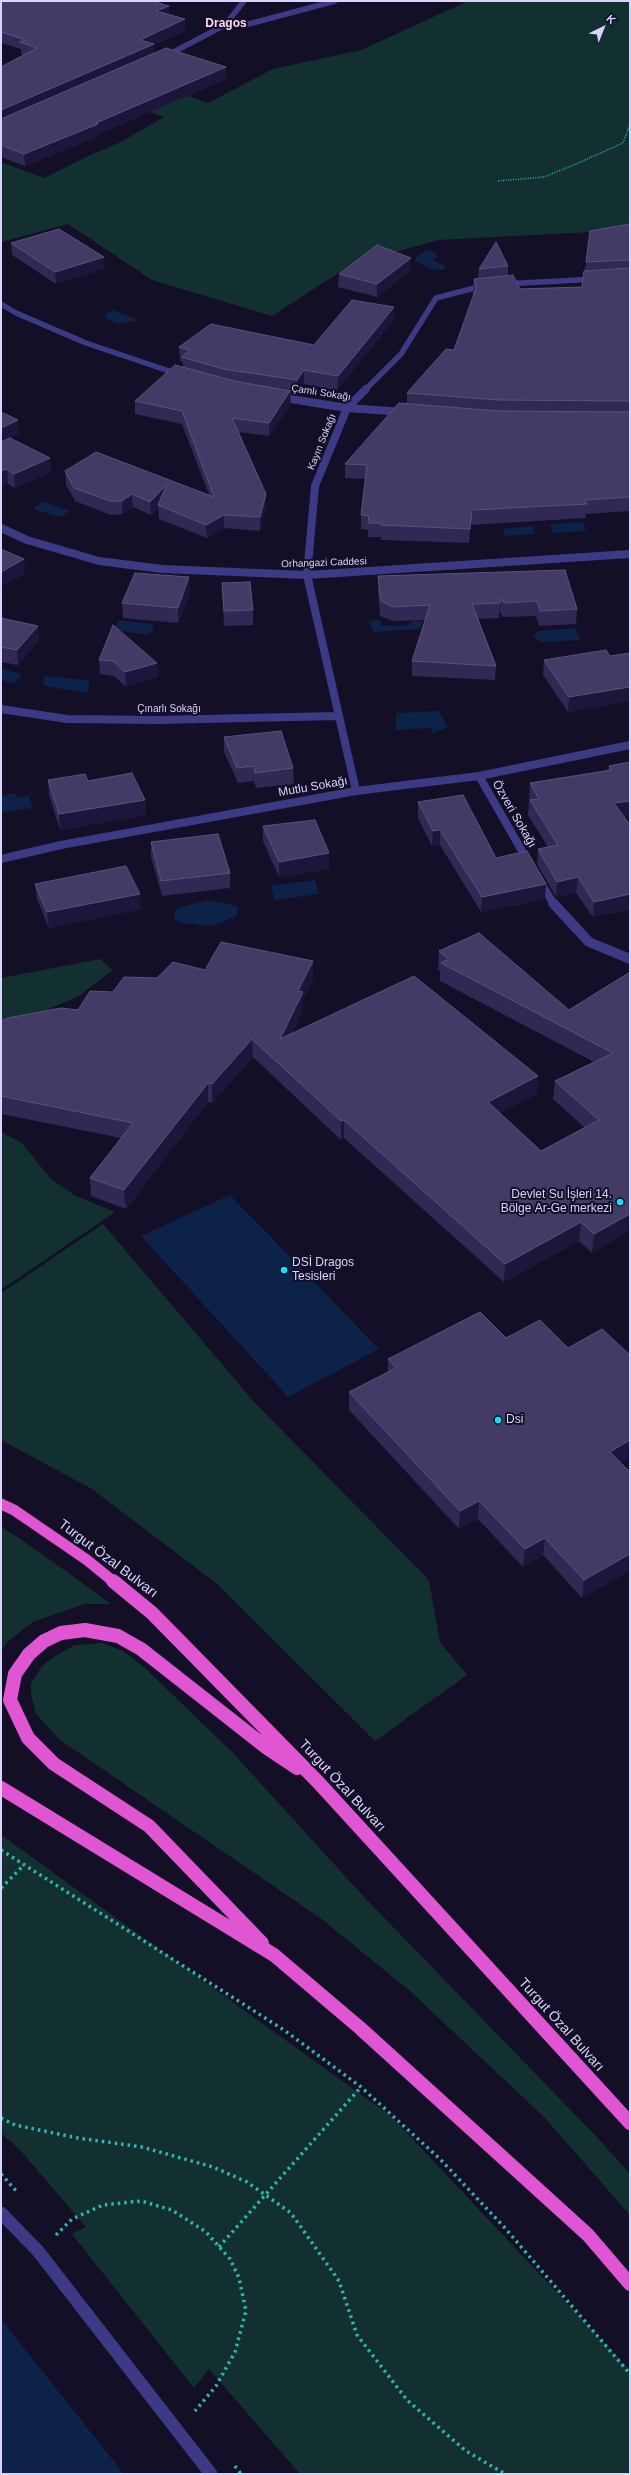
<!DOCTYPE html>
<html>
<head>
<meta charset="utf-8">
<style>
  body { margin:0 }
  #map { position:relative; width:631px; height:2475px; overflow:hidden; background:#130f26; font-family:Helvetica,sans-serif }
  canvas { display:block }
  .frame { position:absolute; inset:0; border:2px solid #d9d4ff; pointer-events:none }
  .north { position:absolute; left:583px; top:8px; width:40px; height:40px; -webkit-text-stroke:3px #130f26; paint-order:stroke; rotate:43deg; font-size:11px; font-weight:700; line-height:16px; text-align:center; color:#d9d4ff }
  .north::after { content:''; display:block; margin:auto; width:14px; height:18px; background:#d9d4ff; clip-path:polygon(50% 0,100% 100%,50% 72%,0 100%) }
</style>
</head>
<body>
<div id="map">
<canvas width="631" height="2475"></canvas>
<div class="frame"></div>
<div class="north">K</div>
</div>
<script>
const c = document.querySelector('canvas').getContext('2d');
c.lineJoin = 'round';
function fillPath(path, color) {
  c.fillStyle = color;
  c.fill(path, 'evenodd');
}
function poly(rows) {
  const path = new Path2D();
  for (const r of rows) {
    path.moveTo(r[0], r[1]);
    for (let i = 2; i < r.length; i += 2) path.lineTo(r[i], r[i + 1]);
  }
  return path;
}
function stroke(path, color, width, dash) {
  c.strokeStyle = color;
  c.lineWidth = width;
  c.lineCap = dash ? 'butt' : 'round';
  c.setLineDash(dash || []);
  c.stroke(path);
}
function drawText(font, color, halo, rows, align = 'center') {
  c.font = font + ' Helvetica,sans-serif';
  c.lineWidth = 4;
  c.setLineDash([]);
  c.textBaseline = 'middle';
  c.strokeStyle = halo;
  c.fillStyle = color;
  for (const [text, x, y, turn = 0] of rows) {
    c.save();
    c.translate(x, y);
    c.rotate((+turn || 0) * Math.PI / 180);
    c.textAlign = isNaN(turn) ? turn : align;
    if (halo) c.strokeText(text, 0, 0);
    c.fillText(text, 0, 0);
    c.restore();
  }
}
fillPath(poly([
  [468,1,630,1,630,230,438,240,351,265,272,316,152,280,68,224,1,242,1,162,44,178,88,156,121,142,164,117,134,106,171,90,208,103,273,69,361,50],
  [100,959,113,970,79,996,1,1030,1,978],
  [1,1132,22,1143,50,1178,74,1195,115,1212,1,1290],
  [103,1224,255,1403,429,1580,440,1642,467,1675,375,1741,216,1583,92,1489,1,1440,1,1293],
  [1,1526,45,1556,111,1604,84,1604,33,1622,8,1641,1,1651],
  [103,1643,123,1651,144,1667,233,1753,365,1898,595,2135,630,2174,630,2215,544,2117,411,1992,323,1920,60,1740,36,1714,31,1694,31,1683,42,1666,55,1656,75,1645],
  [1,1835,391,2116,630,2370,630,2474,300,2474,209,2369,194,2388,72,2234,86,2227,20,2150,1,2133]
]), '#12302f');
fillPath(poly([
  [427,250,436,253,437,256,433,260,447,267,442,270,431,269,415,261,417,256],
  [113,310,138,320,119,324,112,322,106,318,105,314],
  [43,501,70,511,60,517,33,509],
  [583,522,586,531,553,533,550,524],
  [533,526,535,534,505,536,503,529],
  [119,620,152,624,154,630,148,635,113,630],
  [380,620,382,626,410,625,411,621,422,621,420,629,373,632,369,621],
  [575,628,580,640,541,642,533,637,538,631],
  [1,668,22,674,14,683,1,680],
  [43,676,90,680,87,693,44,686],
  [438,711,448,727,433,733,430,728,396,730,396,713],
  [16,793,16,798,29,796,33,808,1,812,1,796],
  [315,880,319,894,275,900,270,886],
  [208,900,237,906,237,916,211,926,180,923,175,919,174,912,178,908],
  [230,1195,379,1349,288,1397,141,1236],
  [1,2319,124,2474,1,2474]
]), '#0c2248');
stroke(poly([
  [498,181,544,177,576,164,623,143,630,124]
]), '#2fb8b0', 1.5, [1, 1.5]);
stroke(poly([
  [1,1850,284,2030,361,2087,440,2159,505,2228,630,2374],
  [1,1888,23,1866],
  [1,2118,15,2125,78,2138,142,2147,213,2167,247,2182,291,2213,339,2281,357,2335,407,2400,466,2451,505,2474],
  [1,2174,18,2193],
  [56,2235,72,2219,103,2205,141,2201,172,2210,206,2232,230,2259,239,2278,246,2311,235,2352,216,2386,195,2411],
  [219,2247,361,2087],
  [235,2466,241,2474]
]), '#2fb8b0', 3.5, [2.5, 4]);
stroke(poly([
  [1,2213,38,2251,211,2474]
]), '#3d3a85', 13);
stroke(poly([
  [225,25,245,25,335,1],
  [164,57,225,25,244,1],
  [504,284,596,279],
  [1,304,16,313,86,343,181,375],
  [365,390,401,354,436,298,486,285]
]), '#3d3a85', 5.5);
stroke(poly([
  [278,397,347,408,405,412],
  [1,709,67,719,158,720,337,716],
  [479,776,529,863],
  [356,791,307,575,315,486,347,408,366,389],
  [1,859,61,845,356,791,479,776,630,745],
  [539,880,554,904]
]), '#3d3a85', 8);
stroke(poly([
  [553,903,589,942,630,959]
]), '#3d3a85', 10);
stroke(poly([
  [1,528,27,540,99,561,162,569,307,575,630,554]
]), '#3d3a85', 8);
stroke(poly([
  [1,1504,14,1510,87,1560,114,1582]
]), '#e055d1', 11);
stroke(poly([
  [113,1581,152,1613,318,1782,630,2123],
  [1,1788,274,1955,360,2028,588,2235,630,2284],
  [262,1943,149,1826,54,1764,28,1738,10,1700,15,1674,29,1654,44,1641,61,1633,85,1630,118,1636,141,1649,267,1748,297,1768]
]), '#e055d1', 14);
fillPath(poly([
  [1,1,169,15,185,19,185,31,154,45,154,53,226,67,226,79,99,134,99,136,25,166,1,157,1,67,24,55,21,54,21,49,1,43],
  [630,224,630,511,586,514,586,518,471,525,469,543,381,540,381,537,368,537,368,530,361,529,361,515,365,479,345,478,345,464,407,404,407,393,454,350,474,295,473,292,474,279,478,279,479,269,508,266,508,275,520,289,582,287,586,262],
  [11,243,104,269,56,284,12,255],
  [410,271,377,297,338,287,339,274],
  [394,320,337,390,304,384,297,394,290,393,291,404,269,436,238,432,266,494,266,508,260,531,224,528,207,538,159,519,158,508,151,515,133,507,122,514,111,515,75,501,66,485,65,471,209,495,182,424,135,414,135,401,183,367,183,362,180,361,179,347,314,345],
  [1,412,19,434,10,438,50,458,51,472,15,488,8,484],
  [565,570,577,609,576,624,539,626,536,616,503,617,500,612,499,618,478,619,496,666,495,680,412,676,412,661,425,620,393,621,380,616,378,591,378,576],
  [222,583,253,610,253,625,224,626],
  [190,592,178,623,123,618,122,603],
  [1,618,39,640,18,665,1,662],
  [630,653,630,701,568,712,543,675,544,660,610,656],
  [99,660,157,663,158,677,126,687,114,676,100,674],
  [224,737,293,768,294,784,256,788,254,781,238,783,224,752],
  [630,762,630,815,624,817,630,825,630,909,593,917,576,893,556,897,537,864,538,849,548,847,528,815,530,783,608,770,609,766],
  [48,780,88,781,146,815,60,830,49,795],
  [418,802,496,858,545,899,481,912,440,845,432,846,418,818],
  [263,826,329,853,329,869,279,877,263,841],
  [151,842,230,873,230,888,162,896,151,857],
  [35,884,141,909,49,928,37,899],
  [439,951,569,1010,630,972,592,1253,579,1241,504,1282,344,1138,341,1140,253,1057,212,1103,208,1102,126,1209,91,1196,90,1178,121,1138,1,1114,1,1021,78,1010,113,992,157,978,205,970,313,979,303,1000,303,1010,292,1034,538,1076,537,1094,500,1113,541,1151,585,1128,553,1099,555,1081,594,1062,440,981,440,971,438,969],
  [388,1359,620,1462,582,1598,543,1555,523,1567,478,1519,459,1529,349,1410,349,1392,388,1372]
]), '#312854');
fillPath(poly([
  [169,6,170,18,156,11],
  [185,19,185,31,154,45,154,56,1,122,1,110,140,40],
  [226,67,226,79,99,134,99,136,25,166,24,154],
  [104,257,104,269,56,284,55,272],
  [411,258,410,271,377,297,377,284],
  [394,307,394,320,337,390,338,376],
  [304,370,304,384,297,394,297,380],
  [290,391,291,404,269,436,269,423],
  [18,420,19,434,1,442,1,428],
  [50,458,51,472,15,488,14,474],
  [7,469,8,484,1,486,1,471],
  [167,484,158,505,158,508,151,515,150,502],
  [132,494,133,507,122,514,122,501],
  [266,494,266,508,260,531,260,517],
  [472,510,471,525,469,543,470,529],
  [224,515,224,528,207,538,206,525],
  [24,559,25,574,1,587,1,572],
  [189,577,190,592,178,623,178,608],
  [501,598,500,612,499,618,500,603],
  [38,626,39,640,18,665,17,650],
  [157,663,158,677,126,687,125,672],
  [630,687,630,701,568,712,569,697],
  [145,800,146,815,60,830,59,814],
  [630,801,630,815,612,818,614,803],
  [440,830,440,845,432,846,433,831],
  [329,853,329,869,279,877,279,862],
  [578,877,576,893,556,897,557,882],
  [546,884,545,899,481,912,482,897],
  [140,894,141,909,49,928,47,912],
  [630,894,630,909,593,917,594,902],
  [313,961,313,979,303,1000,303,1010,281,1058,280,1039,298,991],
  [252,1039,253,1057,212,1103,212,1084],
  [538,1076,537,1094,487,1120,488,1102],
  [208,1083,208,1102,126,1209,124,1190],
  [344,1120,344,1138,341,1140,341,1121],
  [630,1214,630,1231,592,1253,594,1234],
  [581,1222,579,1241,504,1282,505,1264],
  [630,1440,630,1457,607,1470,610,1452],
  [479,1501,478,1519,459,1529,460,1511],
  [545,1538,543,1555,523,1567,525,1549],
  [630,1554,630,1571,582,1598,584,1580]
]), '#1d163a');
const building = poly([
  [1,1,152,1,169,6,156,11,185,19,140,40,154,44,1,110,1,67,37,48,20,42,26,40,1,32,1,1],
  [166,48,226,67,96,123,98,124,24,154,1,145,1,119,166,48],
  [630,224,630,260,586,262,590,231,630,224],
  [59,229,104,257,55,272,11,243,59,229],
  [496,242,508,266,479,269,496,242],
  [377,245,411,258,377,284,339,274,377,245],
  [630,268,630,401,498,400,407,393,446,349,454,350,476,288,474,279,513,275,520,289,582,287,584,271,630,268],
  [352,300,394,307,338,376,304,370,297,380,223,369,182,357,190,350,179,347,211,324,314,345,352,300],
  [175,365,234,381,290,391,269,423,232,418,266,494,260,517,224,515,206,525,158,505,167,484,150,502,132,494,122,501,110,501,74,488,65,471,96,452,214,497,182,411,135,401,175,365],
  [399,403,498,411,630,412,630,497,585,500,587,504,472,510,470,529,381,525,381,523,368,523,369,516,361,515,367,465,345,464,399,403],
  [1,412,18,420,1,428,1,412],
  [10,438,50,458,14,474,7,469,1,471,1,442,10,438],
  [1,549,24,559,1,572,1,549],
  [565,570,577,609,540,611,537,601,504,603,501,598,500,603,472,604,496,666,412,661,430,605,393,607,381,601,378,576,565,570],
  [135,573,189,577,178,608,122,603,135,573],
  [250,582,253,610,224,611,222,583,250,582],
  [1,618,38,626,17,650,1,647,1,618],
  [113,625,157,663,125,672,113,661,99,660,113,625],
  [606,650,610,656,630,653,630,687,569,697,544,660,606,650],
  [281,731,293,768,255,773,254,766,237,768,224,737,281,731],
  [630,762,630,801,614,803,630,825,630,894,594,902,578,877,557,882,538,849,558,845,530,800,539,799,530,783,611,770,609,766,630,762],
  [132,773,145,800,59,814,48,780,85,774,88,781,132,773],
  [463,795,496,858,527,851,546,884,482,897,440,830,433,831,418,802,463,795],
  [315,820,329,853,279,862,263,826,315,820],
  [218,834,230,873,161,881,151,842,218,834],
  [126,866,140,894,47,912,35,884,126,866],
  [479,933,569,1010,630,972,630,1214,594,1234,581,1222,505,1264,344,1120,341,1121,252,1039,212,1084,208,1083,124,1190,90,1178,133,1123,1,1096,1,1021,8,1018,61,1008,78,1010,90,991,113,992,124,977,157,978,173,962,205,970,221,942,313,961,298,991,303,992,280,1039,414,976,538,1076,488,1102,541,1151,599,1120,555,1081,613,1053,441,963,449,959,439,951,479,933],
  [480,1312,506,1338,540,1320,568,1348,602,1329,630,1355,630,1440,610,1452,630,1472,630,1554,584,1580,545,1538,525,1549,479,1501,460,1511,349,1392,396,1368,388,1359,480,1312]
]);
fillPath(building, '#433a66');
stroke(building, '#5a527e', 1);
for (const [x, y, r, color] of [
  [620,1202,4,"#00e5ff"],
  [284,1270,4,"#00e5ff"],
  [498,1420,4,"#00e5ff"]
]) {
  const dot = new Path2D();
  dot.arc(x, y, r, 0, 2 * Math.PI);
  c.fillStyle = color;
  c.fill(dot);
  stroke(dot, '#130f26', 1.5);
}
drawText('10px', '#d9d4ff', '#130f26', [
  ["Çamlı Sokağı",321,393,9],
  ["Kayın Sokağı",322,442,-68],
  ["Orhangazi Caddesi",324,563,-2],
  ["Çınarlı Sokağı",169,709]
]);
drawText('bold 12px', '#ffd6f0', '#130f26', [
  ["Dragos",226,24]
]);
drawText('12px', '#d9d4ff', '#130f26', [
  ["Mutlu Sokağı",313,787,-10],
  ["Özveri Sokağı",514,814,60]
]);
drawText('12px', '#d9d4ff', '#130f26', [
  ["Devlet Su İşleri 14.",612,1195,"right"],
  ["Bölge Ar-Ge merkezi",612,1209,"right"],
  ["DSİ Dragos",292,1263],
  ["Tesisleri",292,1277],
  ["Dsi",506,1420]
], 'left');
drawText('14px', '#d9d4ff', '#130f26', [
  ["Turgut Özal Bulvarı",108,1559,37],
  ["Turgut Özal Bulvarı",342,1786,47],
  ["Turgut Özal Bulvarı",561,2025,48]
]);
</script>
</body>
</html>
